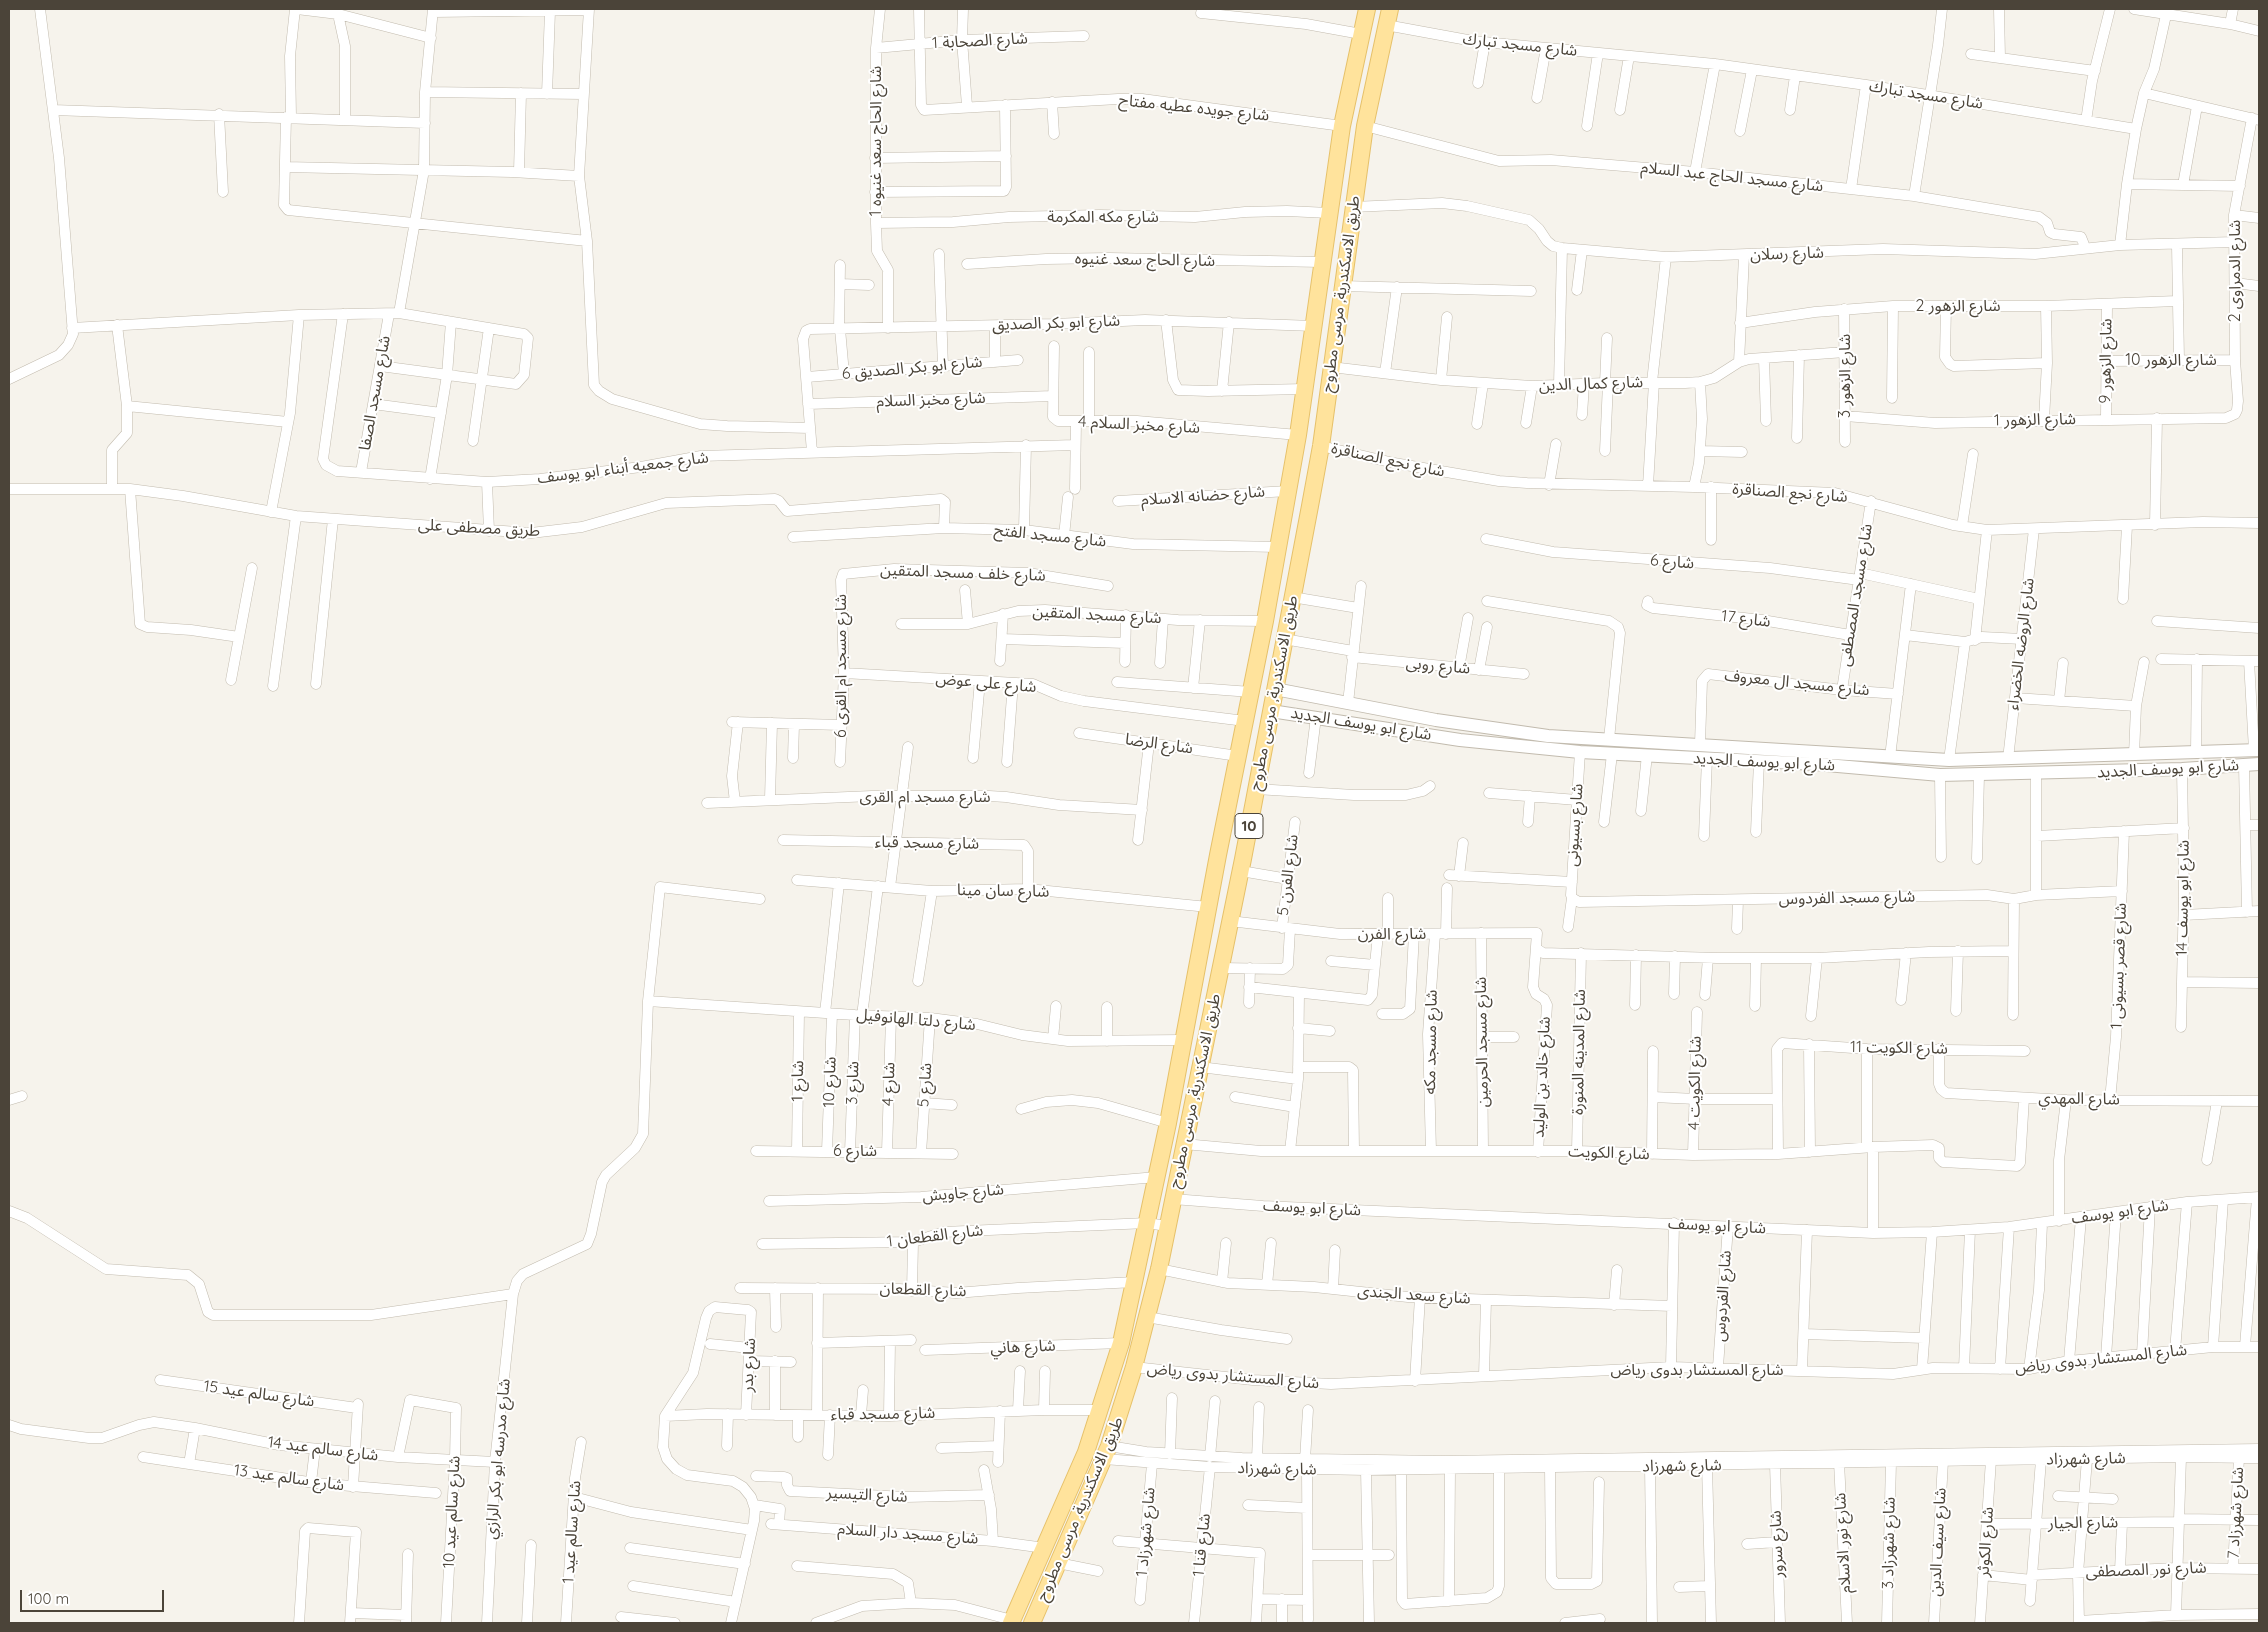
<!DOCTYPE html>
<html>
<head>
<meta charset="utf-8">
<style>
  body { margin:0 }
  #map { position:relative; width:2268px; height:1632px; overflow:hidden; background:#f6f3ec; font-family:Quicksand,sans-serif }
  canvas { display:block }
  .frame { position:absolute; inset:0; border:10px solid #4b4439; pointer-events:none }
  .scale { position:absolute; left:20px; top:1590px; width:144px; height:22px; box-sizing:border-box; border:2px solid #4b4439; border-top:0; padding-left:6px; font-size:15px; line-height:18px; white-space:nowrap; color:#4b4439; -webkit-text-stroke:4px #fff; paint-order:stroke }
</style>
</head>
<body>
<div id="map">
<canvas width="2268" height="1632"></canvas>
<div class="frame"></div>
<div class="scale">100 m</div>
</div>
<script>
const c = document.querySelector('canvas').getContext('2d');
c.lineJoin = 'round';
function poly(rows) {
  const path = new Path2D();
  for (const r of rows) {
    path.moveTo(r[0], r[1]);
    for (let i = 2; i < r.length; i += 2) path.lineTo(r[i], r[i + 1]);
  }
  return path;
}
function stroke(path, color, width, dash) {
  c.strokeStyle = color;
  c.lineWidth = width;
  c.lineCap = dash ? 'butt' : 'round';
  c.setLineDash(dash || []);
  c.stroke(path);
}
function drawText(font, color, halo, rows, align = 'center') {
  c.font = font + ' Quicksand,"Noto Sans Arabic",sans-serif';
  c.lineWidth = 4;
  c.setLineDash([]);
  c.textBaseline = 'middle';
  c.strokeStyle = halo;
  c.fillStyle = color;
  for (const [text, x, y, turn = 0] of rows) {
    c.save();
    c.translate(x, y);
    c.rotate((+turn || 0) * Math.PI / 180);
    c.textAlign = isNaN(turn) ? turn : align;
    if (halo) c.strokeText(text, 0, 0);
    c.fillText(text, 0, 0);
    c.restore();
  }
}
const minor = poly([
  [297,9,338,14,431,38],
  [589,9,579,176,587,241,594,385,599,391,612,399,700,424,727,426,810,428],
  [880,9,876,48,876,223,877,251,888,270,888,328],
  [919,9,921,105,924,110,1118,99,1142,99,1342,126],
  [963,9,962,40,967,106],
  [1999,9,2000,58],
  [2134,9,2230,24,2259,31],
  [433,12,589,10],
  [1201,13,1306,24,1361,34],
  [338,14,345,46,345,120],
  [2230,24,2233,9],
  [1386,25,1473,41,1715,64,1866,85,2136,129],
  [876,48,962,40,1084,36],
  [1971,54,2095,71],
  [1478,83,1485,42],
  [425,92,583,94],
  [2144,93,2259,120],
  [547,94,550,11],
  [1537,98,1546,48],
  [1052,102,1054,134],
  [53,110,425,123],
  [1620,110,1629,56],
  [1790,110,1795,76],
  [219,114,223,192],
  [286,117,284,205,288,210,587,241],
  [291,117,290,56,295,9],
  [2086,121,2092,81,2110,9],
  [1365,126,1499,161,1551,160,1695,172,1914,196,2039,217,2047,223,2050,232,2054,234,2081,237,2085,247],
  [1587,126,1598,53],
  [1740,131,1752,70],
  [875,158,1006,156],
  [285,167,512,172,579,176],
  [519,172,521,93],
  [1695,172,1715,64],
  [2127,184,2240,186],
  [2183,185,2197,106],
  [1851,189,1866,85],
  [875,192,1004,191,1006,187,1005,105],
  [1914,196,1938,45,1942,9],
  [1353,207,1442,203,1467,206,1529,220,1539,229,1547,241,1553,246,1562,248,1666,257,1883,249,2035,254,2120,245,2235,242],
  [2234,215,2259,218],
  [876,223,953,222,1009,217,1100,215,1195,217,1245,212,1287,211,1329,213],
  [2120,245,2127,184,2136,129,2144,93,2154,69,2166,15],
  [2177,245,2179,360],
  [939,254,943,367],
  [967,264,1046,259,1109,258,1322,262],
  [2235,283,2259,286],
  [840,284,869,285],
  [1342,286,1531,291],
  [1577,290,1582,250],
  [1946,306,1945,357,1950,364,1954,366,2047,363],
  [1844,309,1845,442],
  [399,313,424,170,425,92,433,9],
  [343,314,323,459,326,465,337,471,487,482,540,479,641,467,701,456,1075,445],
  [1166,320,1173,380,1178,390,1208,391,1305,389],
  [1740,323,1815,312,1893,306,2046,306,2177,301],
  [72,328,299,315,399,313,524,334,528,338,524,375,516,384,380,366],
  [839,329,840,265],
  [840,329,844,374],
  [1054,346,1053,417,1058,421,1137,421,1298,435],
  [1089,352,1089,421],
  [1764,358,1766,421],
  [2107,361,2235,360],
  [995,362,995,326],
  [1739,362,1744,256],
  [1331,367,1441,380,1532,386,1605,383,1685,383,1700,382,1714,378,1739,362,1749,359,1845,352],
  [1385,373,1397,287],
  [807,377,1018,360],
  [9,379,59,355,68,345,73,334,59,158,40,9],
  [1441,380,1447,317],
  [1652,382,1666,257],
  [1605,383,1607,338],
  [1559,385,1562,248],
  [1222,391,1229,322],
  [1892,398,1893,306],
  [373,404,441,413],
  [808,404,1053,396],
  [127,406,288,422],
  [1582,415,1584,384],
  [1845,416,1935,423,2226,418,2235,414,2237,410,2238,401,2235,360,2234,215,2252,118],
  [2106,418,2107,304],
  [2044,420,2047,363,2046,306],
  [1526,423,1532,386],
  [1477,424,1483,383],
  [1797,438,1799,355],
  [473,441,489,328],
  [1321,446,1394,463,1499,481,1527,483,1694,487,1835,493,1953,525,1987,530,2203,522,2259,523],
  [1605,451,1608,383],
  [1700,451,1742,452],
  [812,452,803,339,806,331,810,329,1054,324,1145,320,1314,326],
  [361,472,389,314],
  [430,479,447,375,451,322],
  [487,482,489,531],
  [1549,485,1556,444],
  [1648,486,1654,382],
  [1694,487,1699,463,1702,419,1700,382],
  [9,489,130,489,183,496,296,516,531,533,582,527,666,503,775,499,779,501,787,511,941,499,945,502,944,528],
  [112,489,112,450,127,433,127,406,117,325],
  [130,489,140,624,147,627,191,630,239,637],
  [1075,489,1076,421],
  [1118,501,1288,491],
  [271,512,290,413,299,315],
  [2155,525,2157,418],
  [1962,526,1973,454],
  [1024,530,1026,445],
  [1064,536,1068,497],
  [793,537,944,528,1024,530,1133,544,1278,547],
  [1486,539,1553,552,1770,568,1859,580],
  [1711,540,1711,487],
  [1860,573,1979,599],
  [965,590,968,624],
  [1292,597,1358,608],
  [2123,599,2127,526],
  [1487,601,1609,621,1618,627,1620,633,1609,739],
  [1648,601,1647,605,1653,608,1762,620,1850,635],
  [2157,621,2259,628],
  [901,624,968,624,1018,611,1045,610,1178,620,1265,621],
  [1905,635,1965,642,1982,637,2022,639],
  [1002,639,1125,643],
  [1284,639,1353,651],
  [1975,640,1987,530],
  [1352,657,1524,674],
  [2161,659,2259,661],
  [1000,661,1003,614],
  [2249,661,2254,750],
  [1125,662,1126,615],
  [1160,663,1163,619],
  [1459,668,1468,618],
  [1479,670,1487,627],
  [844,673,1033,684,1061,696,1084,701,1245,721],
  [231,680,252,568],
  [1117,682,1251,692],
  [316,684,333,519],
  [273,686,296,516],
  [1193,688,1200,620],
  [1842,690,1871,501],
  [2015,698,2136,706],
  [2059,701,2063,663],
  [1348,703,1361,586],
  [732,722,841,725],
  [1079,733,1238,756],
  [1700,744,1702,681,1708,674,1842,690,1898,694],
  [2196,753,2197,659],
  [2134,755,2136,706,2144,662],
  [1890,757,1911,584],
  [793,758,794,724],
  [973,758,980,681],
  [2008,759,2034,529],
  [1949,760,1965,642],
  [840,762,844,673,841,580,843,574,894,569,1028,573,1108,586],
  [1007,762,1013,683],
  [2244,765,2247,912],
  [1309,773,1316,717],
  [1940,775,1941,857],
  [1256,789,1354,795,1406,795,1423,791,1430,786],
  [1489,793,1577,800],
  [770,799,772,723],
  [735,802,732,776,738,722],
  [707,803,872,796,989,796,1006,797,1059,805,1142,810],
  [1641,811,1647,755],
  [1528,822,1530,796],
  [1604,822,1612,754],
  [2246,825,2259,825],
  [1756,832,1759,761],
  [1704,836,1707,758],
  [2037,836,2184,828],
  [783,840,1024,845,1028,851,1028,889],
  [1138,840,1149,743],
  [1977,859,1979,775],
  [1241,871,1288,879],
  [1449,875,1572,882],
  [1459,876,1463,843],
  [797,880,932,891,1028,889,1208,907],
  [890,887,908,747],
  [2036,895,2036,774],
  [1388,898,1388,934],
  [1572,898,1579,902,1987,895,2014,899,2036,895,2122,891],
  [2184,915,2259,911],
  [1230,921,1340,934,1537,933,1533,987,1536,994,1544,999,1547,1005,1538,1152],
  [1568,927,1572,898,1571,895,1580,752],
  [1282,928,1295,822],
  [1737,929,1738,900],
  [1481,933,1483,1151],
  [1446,934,1447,888],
  [1537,949,1543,953,1717,958,1817,958,1929,952,2013,951],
  [1331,961,1375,965],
  [1221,968,1283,969,1288,965,1290,929],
  [918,981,932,891],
  [2182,982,2259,983],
  [1249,987,1368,1000,1372,995,1378,934],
  [1674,994,1675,956],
  [1705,995,1708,958],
  [1901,1000,1906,953],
  [648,1001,855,1015,930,1018,977,1024,1022,1035,1068,1041,1183,1040],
  [1249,1003,1250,968],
  [1635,1005,1636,955],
  [1755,1006,1756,958],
  [1956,1011,1958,951],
  [825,1013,839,883],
  [1382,1014,1403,1014,1410,1009,1414,934],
  [2013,1015,2014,899],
  [862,1016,878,886],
  [1811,1016,1817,958],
  [2181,1027,2184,892,2182,769],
  [1298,1028,1330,1031],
  [1482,1037,1514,1037],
  [1053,1039,1056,1006],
  [1107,1041,1107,1007],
  [1809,1044,1810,1152],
  [1867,1049,1867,1147],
  [1939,1049,1939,1084,1941,1089,1946,1093,2066,1100,2259,1101],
  [1200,1067,1298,1079],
  [1298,1067,1349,1067,1353,1070,1354,1151],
  [1235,1097,1295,1107],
  [1653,1097,1696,1099,1777,1099],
  [9,1100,22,1096],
  [2110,1100,2116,1037,2124,831],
  [924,1103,952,1105],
  [1021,1109,1046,1102,1072,1100,1098,1103,1168,1123],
  [1184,1144,1261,1151,1577,1151,1693,1155,1778,1154,1873,1147,1933,1145,1939,1148,1939,1158,1943,1162,2017,1166,2020,1163,2024,1098],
  [756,1151,953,1154],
  [797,1151,799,1012],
  [827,1151,832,1014],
  [1290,1151,1298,1079,1299,993],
  [1431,1151,1428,1034,1435,934],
  [1577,1151,1581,953],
  [850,1152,855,1015],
  [887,1152,891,1017],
  [921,1153,930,1018],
  [1652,1154,1653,1051],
  [1778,1154,1777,1049,1782,1043,1867,1049,2025,1051],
  [1693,1155,1697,1012],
  [2207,1160,2217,1101],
  [1173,1199,1263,1206,1873,1233,1932,1232,2009,1227,2187,1202,2259,1197],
  [769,1201,921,1197,1157,1177],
  [9,1211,27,1218,106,1269,188,1275,199,1284,208,1312,213,1315,371,1315,513,1294],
  [2059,1221,2059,1160,2066,1100],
  [1873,1233,1873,1147],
  [762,1244,913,1242,944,1232,1147,1223,1167,1226],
  [1159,1269,1228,1283,1314,1287,1408,1297,1672,1306],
  [1222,1282,1226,1243],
  [1267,1285,1271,1243],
  [740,1288,899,1289,956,1293,1018,1288,1135,1282],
  [775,1288,776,1327],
  [1333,1289,1335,1250],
  [912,1291,913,1242],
  [1614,1305,1617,1270],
  [1147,1317,1221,1330,1287,1339],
  [1804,1334,1924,1338],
  [817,1343,911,1340],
  [710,1344,750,1348],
  [2245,1346,2257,1198],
  [2213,1347,2223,1200],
  [925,1350,1121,1343],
  [2175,1351,2187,1202],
  [2142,1354,2150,1207],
  [2106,1357,2116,1212],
  [749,1361,791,1362],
  [2069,1361,2081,1218],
  [1134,1367,1253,1380,1331,1384,1671,1367,1893,1374,1933,1368,2029,1369,2069,1361,2142,1354,2213,1347,2259,1347],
  [1671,1367,1674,1223],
  [1718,1367,1728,1226],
  [1964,1368,1970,1230],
  [1922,1369,1932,1232],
  [2000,1369,2009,1227],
  [2029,1369,2039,1290,2042,1224],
  [1802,1371,1807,1230],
  [1484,1376,1486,1300],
  [160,1380,357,1408],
  [1415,1381,1420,1297],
  [1018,1410,1020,1371],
  [1044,1410,1045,1371],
  [775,1415,775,1361],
  [817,1415,818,1288],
  [861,1415,863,1390],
  [665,1416,707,1414,889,1416,1044,1410,1101,1410],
  [889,1416,890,1341],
  [9,1425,21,1429,89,1438,102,1438,139,1425,154,1422,195,1428,279,1445,398,1457,495,1462],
  [798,1437,798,1415],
  [727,1446,728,1414],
  [1109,1446,1146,1452,1242,1458,1443,1461,2259,1449],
  [941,1448,998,1446],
  [1170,1454,1172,1398],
  [828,1455,830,1415],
  [143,1457,315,1483,436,1493],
  [398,1457,410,1400,456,1408,455,1460,446,1623],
  [1210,1457,1215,1401],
  [1104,1459,1210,1467,1366,1470,2181,1457,2259,1458],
  [1257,1459,1259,1407],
  [1305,1460,1308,1410],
  [998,1462,1000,1411],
  [1839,1462,1847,1623],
  [189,1464,195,1428],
  [1775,1464,1780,1623],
  [1707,1465,1711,1623],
  [1650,1466,1652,1623],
  [1550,1467,1551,1578,1556,1584,1591,1584,1597,1581,1599,1482],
  [984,1470,991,1509,993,1541],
  [1307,1470,1308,1620],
  [1366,1470,1369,1623],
  [1401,1470,1402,1600,1405,1604,1487,1598,1497,1592,1499,1586,1499,1469],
  [756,1476,784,1477,787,1478,787,1485,790,1491,906,1497,989,1495],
  [311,1482,315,1449],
  [353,1487,358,1404],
  [2058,1496,2113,1499],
  [574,1497,631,1512,752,1530],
  [754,1505,780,1509,779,1524],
  [1248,1505,1307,1508],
  [2179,1519,2259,1520],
  [771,1524,993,1541,1045,1548],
  [1987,1524,2178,1522],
  [1118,1541,1260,1553,1256,1623],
  [1747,1544,1777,1542],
  [630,1548,745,1564],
  [1308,1555,1389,1555],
  [1058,1563,1098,1571],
  [797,1566,893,1574,908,1583,911,1603],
  [2233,1568,2239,1458],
  [2120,1571,2122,1523],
  [1983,1575,2032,1580],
  [2032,1575,2176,1568,2259,1569],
  [633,1586,736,1602],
  [1679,1587,1709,1586],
  [1258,1599,1308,1600],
  [1140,1600,1152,1464],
  [1449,1601,1450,1469],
  [2030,1601,2041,1460],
  [351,1613,406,1615],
  [2176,1615,2181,1457],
  [621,1617,675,1623],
  [2079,1621,2176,1615,2259,1614],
  [299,1623,305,1531,308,1528,356,1532,350,1623],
  [406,1623,408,1554],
  [487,1623,495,1462,513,1294,517,1281,523,1274,587,1244,591,1234,602,1182,606,1175,635,1148,643,1134,648,1001,660,887,760,899],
  [527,1623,531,1545],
  [566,1623,575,1478,581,1442],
  [731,1623,754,1521,755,1509,751,1497,743,1487,733,1481,687,1475,676,1469,667,1459,663,1447,665,1416,693,1373,706,1318,709,1311,715,1307,748,1310,751,1312,746,1415],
  [816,1623,862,1606,911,1603,955,1605,1012,1620],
  [1194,1623,1210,1467],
  [1282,1623,1282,1599],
  [1565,1623,1600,1619],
  [1887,1623,1891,1462],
  [1934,1623,1943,1461],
  [1980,1623,1991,1460],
  [2079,1623,2078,1573,2087,1459]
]);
const tertiary = poly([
  [1275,689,1436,720,1548,736,1949,760,2259,750],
  [1271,711,1460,740,1580,752,1815,764,1940,775,2182,769,2259,764]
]);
const primary = poly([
  [1011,1623,1086,1452,1121,1343,1168,1123,1218,855,1265,621,1298,435,1342,126,1367,9],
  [1032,1623,1109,1446,1134,1367,1159,1269,1243,859,1310,506,1321,446,1365,126,1390,9]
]);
stroke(minor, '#c2bbae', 11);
stroke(tertiary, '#c2bbae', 14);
stroke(primary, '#e6c16a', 18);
stroke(minor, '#fff', 10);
stroke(tertiary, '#fff', 12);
stroke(primary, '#ffe39c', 16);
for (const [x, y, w] of [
  [1249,826,28]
]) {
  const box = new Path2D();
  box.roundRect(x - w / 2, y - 12.5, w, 25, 4);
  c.fillStyle = '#fff';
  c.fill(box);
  stroke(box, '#4b4439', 1);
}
drawText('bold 15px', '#4b4439', null, [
  ["10",1249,826]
]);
drawText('16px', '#4b4439', '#fff', [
  ["شارع الصحابة 1",980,41,-3],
  ["شارع مسجد تبارك",1520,45,6],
  ["شارع مسجد تبارك",1926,95,9],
  ["شارع جويده عطيه مفتاح",1194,108,6],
  ["شارع الحاج سعد غنيوه 1",876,141,-90],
  ["شارع مسجد الحاج عبد السلام",1732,177,6],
  ["شارع مكه المكرمة",1103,217],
  ["شارع رسلان",1787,254,-2],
  ["شارع الحاج سعد غنيوه",1145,260,1],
  ["شارع الدمراوى 2",2235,271,-90],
  ["طريق الاسكندرية, مرسى مطروح",1341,294,-82],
  ["شارع الزهور 2",1958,306],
  ["شارع ابو بكر الصديق",1056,323,-2],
  ["شارع الزهور 10",2171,360],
  ["شارع الزهور 9",2106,361,-89],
  ["شارع ابو بكر الصديق 6",912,368,-5],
  ["شارع الزهور 3",1845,376,-90],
  ["شارع كمال الدين",1591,384,-2],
  ["شارع مسجد الصفا",375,393,-80],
  ["شارع مخبز السلام",931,400,-2],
  ["شارع الزهور 1",2035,420,-1],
  ["شارع مخبز السلام 4",1139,425,3],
  ["شارع نجع الصناقرة",1388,460,12],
  ["شارع جمعيه أبناء ابو يوسف",623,468,-7],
  ["شارع نجع الصناقرة",1790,493,4],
  ["شارع حضانه الاسلام",1203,496,-4],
  ["طريق مصطفى على",479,528,3],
  ["شارع مسجد الفتح",1050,536,6],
  ["شارع 6",1672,562,4],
  ["شارع خلف مسجد المتقين",963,573,2],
  ["شارع مسجد المصطفى",1856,595,-81],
  ["شارع مسجد المتقين",1097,615,3],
  ["شارع 17",1746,619,7],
  ["شارع الروضه الخضراء",2021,644,-83],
  ["شارع مسجد ام القرى 6",841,666,-90],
  ["شارع روبى",1438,666,5],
  ["شارع على عوض",986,683,5],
  ["شارع مسجد ال معروف",1797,683,6],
  ["طريق الاسكندرية, مرسى مطروح",1274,693,-79],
  ["شارع ابو يوسف الجديد",1361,724,9],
  ["شارع الرضا",1159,744,8],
  ["شارع ابو يوسف الجديد",1764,762,3],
  ["شارع ابو يوسف الجديد",2168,769,-3],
  ["شارع مسجد ام القرى",925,797],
  ["شارع بسيونى",1575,825,-86],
  ["شارع مسجد قباء",927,843,1],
  ["شارع الفرن 5",1288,875,-83],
  ["شارع سان مينا",1003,891,1],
  ["شارع مسجد الفردوس",1847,898,-1],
  ["شارع ابو يوسف 14",2183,898,-89],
  ["شارع الفرن",1392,934],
  ["شارع قصر بسيونى 1",2119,966,-88],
  ["شارع دلتا الهانوفيل",916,1020,5],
  ["شارع مسجد مكه",1431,1042,-89],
  ["شارع مسجد الحرمين",1482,1042,-91],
  ["شارع الكويت 11",1899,1048,1],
  ["شارع المدينه المنورة",1579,1052,-89],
  ["شارع خالد بن الوليد",1542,1077,-87],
  ["شارع 1",798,1081,-89],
  ["شارع 10",830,1082,-88],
  ["شارع 3",853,1083,-88],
  ["شارع الكويت 4",1695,1083,-89],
  ["شارع 4",889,1084,-88],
  ["شارع 5",925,1085,-86],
  ["طريق الاسكندرية, مرسى مطروح",1195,1091,-78],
  ["شارع المهدي",2079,1099,1],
  ["شارع 6",855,1151],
  ["شارع الكويت",1609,1153,2],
  ["شارع جاويش",963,1193,-5],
  ["شارع ابو يوسف",1312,1208,3],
  ["شارع ابو يوسف",2120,1212,-8],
  ["شارع ابو يوسف",1717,1226,3],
  ["شارع القطعان 1",935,1236,-7],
  ["شارع القطعان",923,1290,2],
  ["شارع سعد الجندى",1414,1295,4],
  ["شارع الفردوس",1723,1296,-86],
  ["شارع هاني",1023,1347,-2],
  ["شارع المستشار بدوى رياض",2101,1359,-6],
  ["شارع بدر",749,1365,-87],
  ["شارع المستشار بدوى رياض",1697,1370],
  ["شارع المستشار بدوى رياض",1233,1376,5],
  ["شارع سالم عيد 15",259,1394,8],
  ["شارع مسجد قباء",883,1414,-1],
  ["شارع سالم عيد 14",323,1449,7],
  ["شارع مدرسه ابو بكر الرازي",498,1459,-85],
  ["شارع شهرزاد",2086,1459,-1],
  ["شارع شهرزاد",1682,1466,-1],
  ["شارع شهرزاد",1277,1469,1],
  ["شارع سالم عيد 13",289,1478,8],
  ["شارع التيسير",867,1495,3],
  ["طريق الاسكندرية, مرسى مطروح",1080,1509,-67],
  ["شارع سالم عيد 10",452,1512,-87],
  ["شارع شهرزاد 7",2236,1513,-87],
  ["شارع الجيار",2083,1523,-1],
  ["شارع سالم عيد 1",572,1532,-86],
  ["شارع شهرزاد 1",1146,1532,-85],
  ["شارع مسجد دار السلام",908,1534,4],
  ["شارع سيف الدين",1938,1542,-87],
  ["شارع الكوثر",1986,1542,-86],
  ["شارع نور الاسلام",1843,1543,-93],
  ["شارع شهرزاد 3",1889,1543,-89],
  ["شارع سرور",1777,1544,-92],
  ["شارع قنا 1",1202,1545,-84],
  ["شارع نور المصطفى",2146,1570,-2]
]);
</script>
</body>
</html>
